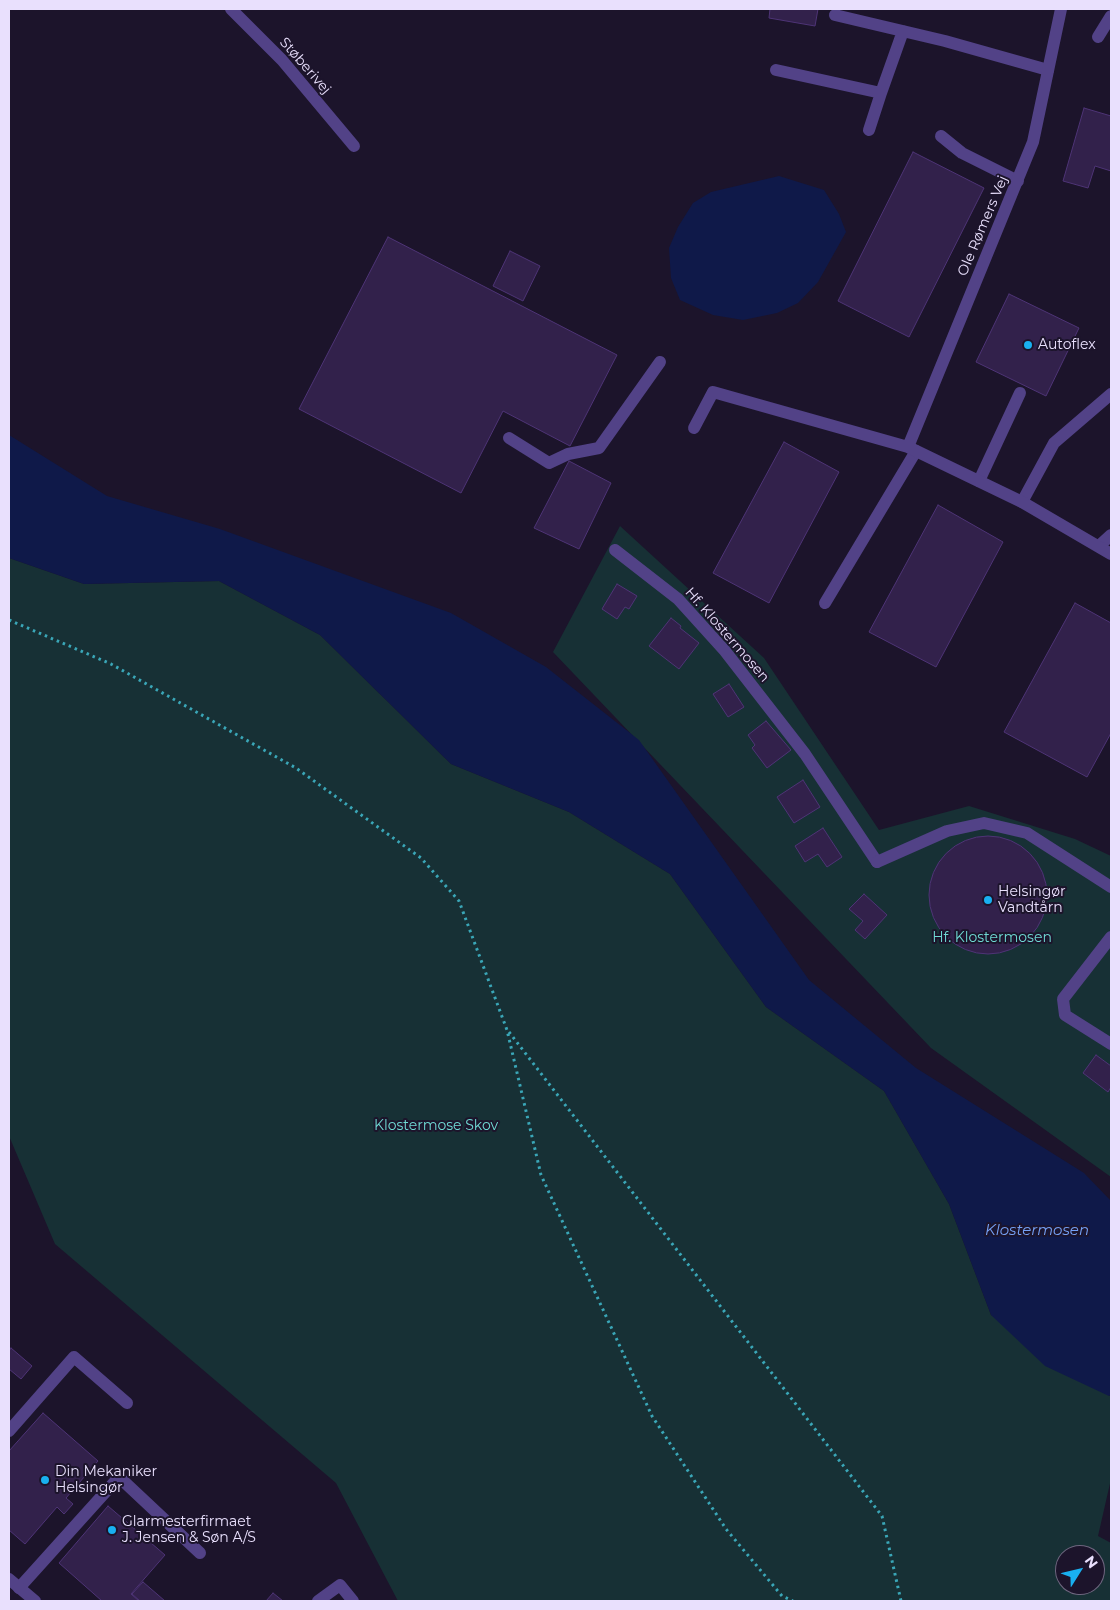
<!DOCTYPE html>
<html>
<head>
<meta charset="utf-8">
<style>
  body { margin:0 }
  #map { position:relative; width:1120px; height:1610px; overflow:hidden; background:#1c142b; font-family:Montserrat,sans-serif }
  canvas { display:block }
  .frame { position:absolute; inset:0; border:10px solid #e9e0fd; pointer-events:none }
  .north { position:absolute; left:1055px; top:1545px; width:50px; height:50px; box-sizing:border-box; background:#1c142b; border:1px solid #6e667f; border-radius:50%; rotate:54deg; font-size:14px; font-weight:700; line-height:20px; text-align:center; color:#e9e0fd }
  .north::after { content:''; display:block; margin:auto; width:18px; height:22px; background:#19b0f0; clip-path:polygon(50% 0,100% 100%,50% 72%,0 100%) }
</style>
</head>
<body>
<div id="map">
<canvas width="1120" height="1610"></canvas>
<div class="frame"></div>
<div class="north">N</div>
</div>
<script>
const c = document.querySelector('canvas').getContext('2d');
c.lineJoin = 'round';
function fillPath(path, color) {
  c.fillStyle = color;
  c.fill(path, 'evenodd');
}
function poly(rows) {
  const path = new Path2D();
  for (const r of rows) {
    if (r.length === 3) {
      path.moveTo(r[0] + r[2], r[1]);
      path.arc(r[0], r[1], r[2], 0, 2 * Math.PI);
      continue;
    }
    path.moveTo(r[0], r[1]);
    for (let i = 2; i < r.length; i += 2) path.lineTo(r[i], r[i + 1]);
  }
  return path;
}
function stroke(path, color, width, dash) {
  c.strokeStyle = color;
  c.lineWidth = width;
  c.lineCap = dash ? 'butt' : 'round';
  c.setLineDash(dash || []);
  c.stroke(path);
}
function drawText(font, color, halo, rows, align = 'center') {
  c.font = font + ' Montserrat,sans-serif';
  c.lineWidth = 4;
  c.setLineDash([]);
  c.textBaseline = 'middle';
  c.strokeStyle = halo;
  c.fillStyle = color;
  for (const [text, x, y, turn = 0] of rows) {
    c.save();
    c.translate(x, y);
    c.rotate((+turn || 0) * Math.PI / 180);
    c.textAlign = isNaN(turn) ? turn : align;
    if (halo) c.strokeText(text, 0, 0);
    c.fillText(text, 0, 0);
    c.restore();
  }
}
fillPath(poly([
  [620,526,764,658,879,830,969,806,1075,839,1111,856,1111,1177,931,1048,553,652],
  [9,558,84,584,219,581,320,635,451,764,569,812,670,874,766,1007,884,1091,949,1204,991,1315,1110,1396,1111,1394,1111,1479,1098,1536,1111,1543,1111,1601,398,1601,336,1483,55,1244,9,1136],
  [1065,1555,1095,1555,1095,1585,1065,1585]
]), '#173035');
fillPath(poly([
  [779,176,824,190,839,214,846,232,818,282,798,303,777,313,743,320,713,315,680,300,671,278,669,248,678,227,693,203,711,192],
  [9,435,107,496,220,529,451,613,546,667,639,740,809,980,916,1068,1084,1173,1111,1201,1111,1394,1109,1396,1045,1366,991,1315,949,1204,884,1091,766,1007,670,874,569,812,451,764,320,635,219,581,84,584,9,558]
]), '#0f1949');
const building = poly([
  [770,9,818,9,815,26,769,18,770,9],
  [1084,108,1111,116,1111,171,1095,166,1088,188,1063,181,1084,108],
  [913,152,984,188,909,337,838,301,913,152],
  [388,237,617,355,570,446,503,411,461,493,299,409,388,237],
  [510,251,540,266,523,301,493,286,510,251],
  [1009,294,1079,328,1046,396,976,362,1009,294],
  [784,442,839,472,769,603,713,573,784,442],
  [569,461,611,483,579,549,534,528,569,461],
  [938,505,1003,542,936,667,869,632,938,505],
  [617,584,637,596,629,609,625,607,617,619,602,609,617,584],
  [1075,603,1111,623,1111,733,1087,777,1004,732,1075,603],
  [671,618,681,626,680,628,699,643,679,669,649,646,671,618],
  [729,684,744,707,728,717,713,694,729,684],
  [766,721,791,750,767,768,752,748,755,745,748,735,766,721],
  [803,780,820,807,794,823,777,797,803,780],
  [823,828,842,857,827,867,818,854,805,862,795,846,823,828],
  [988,895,59],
  [864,894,887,915,865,939,855,930,863,921,849,909,864,894],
  [1096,1055,1111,1066,1111,1087,1108,1092,1083,1073,1096,1055],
  [11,1348,32,1366,21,1379,9,1369,9,1351,11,1348],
  [43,1413,98,1461,66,1498,73,1504,64,1514,57,1507,25,1544,9,1530,9,1451,43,1413],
  [108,1506,165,1555,131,1594,139,1601,102,1601,59,1563,108,1506],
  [143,1582,165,1601,140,1601,132,1594,143,1582],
  [273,1593,283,1601,266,1601,273,1593]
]);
fillPath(building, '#32214b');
stroke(building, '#4e3476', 1);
stroke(poly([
  [9,620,111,664,296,768,421,858,459,901,507,1030,541,1175,652,1416,726,1529,782,1596,793,1601],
  [509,1032,882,1516,901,1601]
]), '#3aa6b7', 3, [2.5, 4]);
stroke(poly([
  [835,15,945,41,1048,70],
  [1098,37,1111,16],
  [776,70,881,93,903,31],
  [869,130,881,93],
  [941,136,962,153,1018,181],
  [509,438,549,463,568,454,599,448,660,362],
  [979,481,1020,393],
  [1022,502,1054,443,1111,394],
  [1099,546,1111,535],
  [615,550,678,599,725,651,805,754,877,862],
  [825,603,916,451],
  [1111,937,1063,999,1065,1015,1111,1044],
  [9,1431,74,1357,127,1403],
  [19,1588,119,1477,200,1553],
  [318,1601,340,1585,353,1601]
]), '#524287', 12);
stroke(poly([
  [231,9,282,60,354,146],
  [694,428,713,392,908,447,1022,502,1111,554],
  [908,447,1033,142,1061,9],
  [877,862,947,831,984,823,1027,833,1111,887],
  [9,1579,35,1601]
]), '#524287', 12);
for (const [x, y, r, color] of [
  [1028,345,5,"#19b0f0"],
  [988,900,5,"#19b0f0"],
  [45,1480,5,"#19b0f0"],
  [112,1530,5,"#19b0f0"]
]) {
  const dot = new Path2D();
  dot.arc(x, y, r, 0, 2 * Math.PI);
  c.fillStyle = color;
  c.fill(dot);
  stroke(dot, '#1c142b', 2);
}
drawText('14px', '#e9e0fd', '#1c142b', [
  ["Støberivej",305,66,49],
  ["Ole Rømers Vej",983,226,-67],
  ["Hf. Klostermosen",727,635,49]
]);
drawText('14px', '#e9e0fd', '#1c142b', [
  ["Autoflex",1038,345],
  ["Helsingør",998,892],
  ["Vandtårn",998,908],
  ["Din Mekaniker",55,1472],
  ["Helsingør",55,1488],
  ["Glarmesterfirmaet",122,1522],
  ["J. Jensen & Søn A/S",122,1538]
], 'left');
drawText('14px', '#6fdad4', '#1c142b', [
  ["Hf. Klostermosen",992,938],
  ["Klostermose Skov",436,1126]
]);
drawText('italic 15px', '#75a1f6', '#1c142b', [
  ["Klostermosen",1037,1231]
]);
</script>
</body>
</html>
